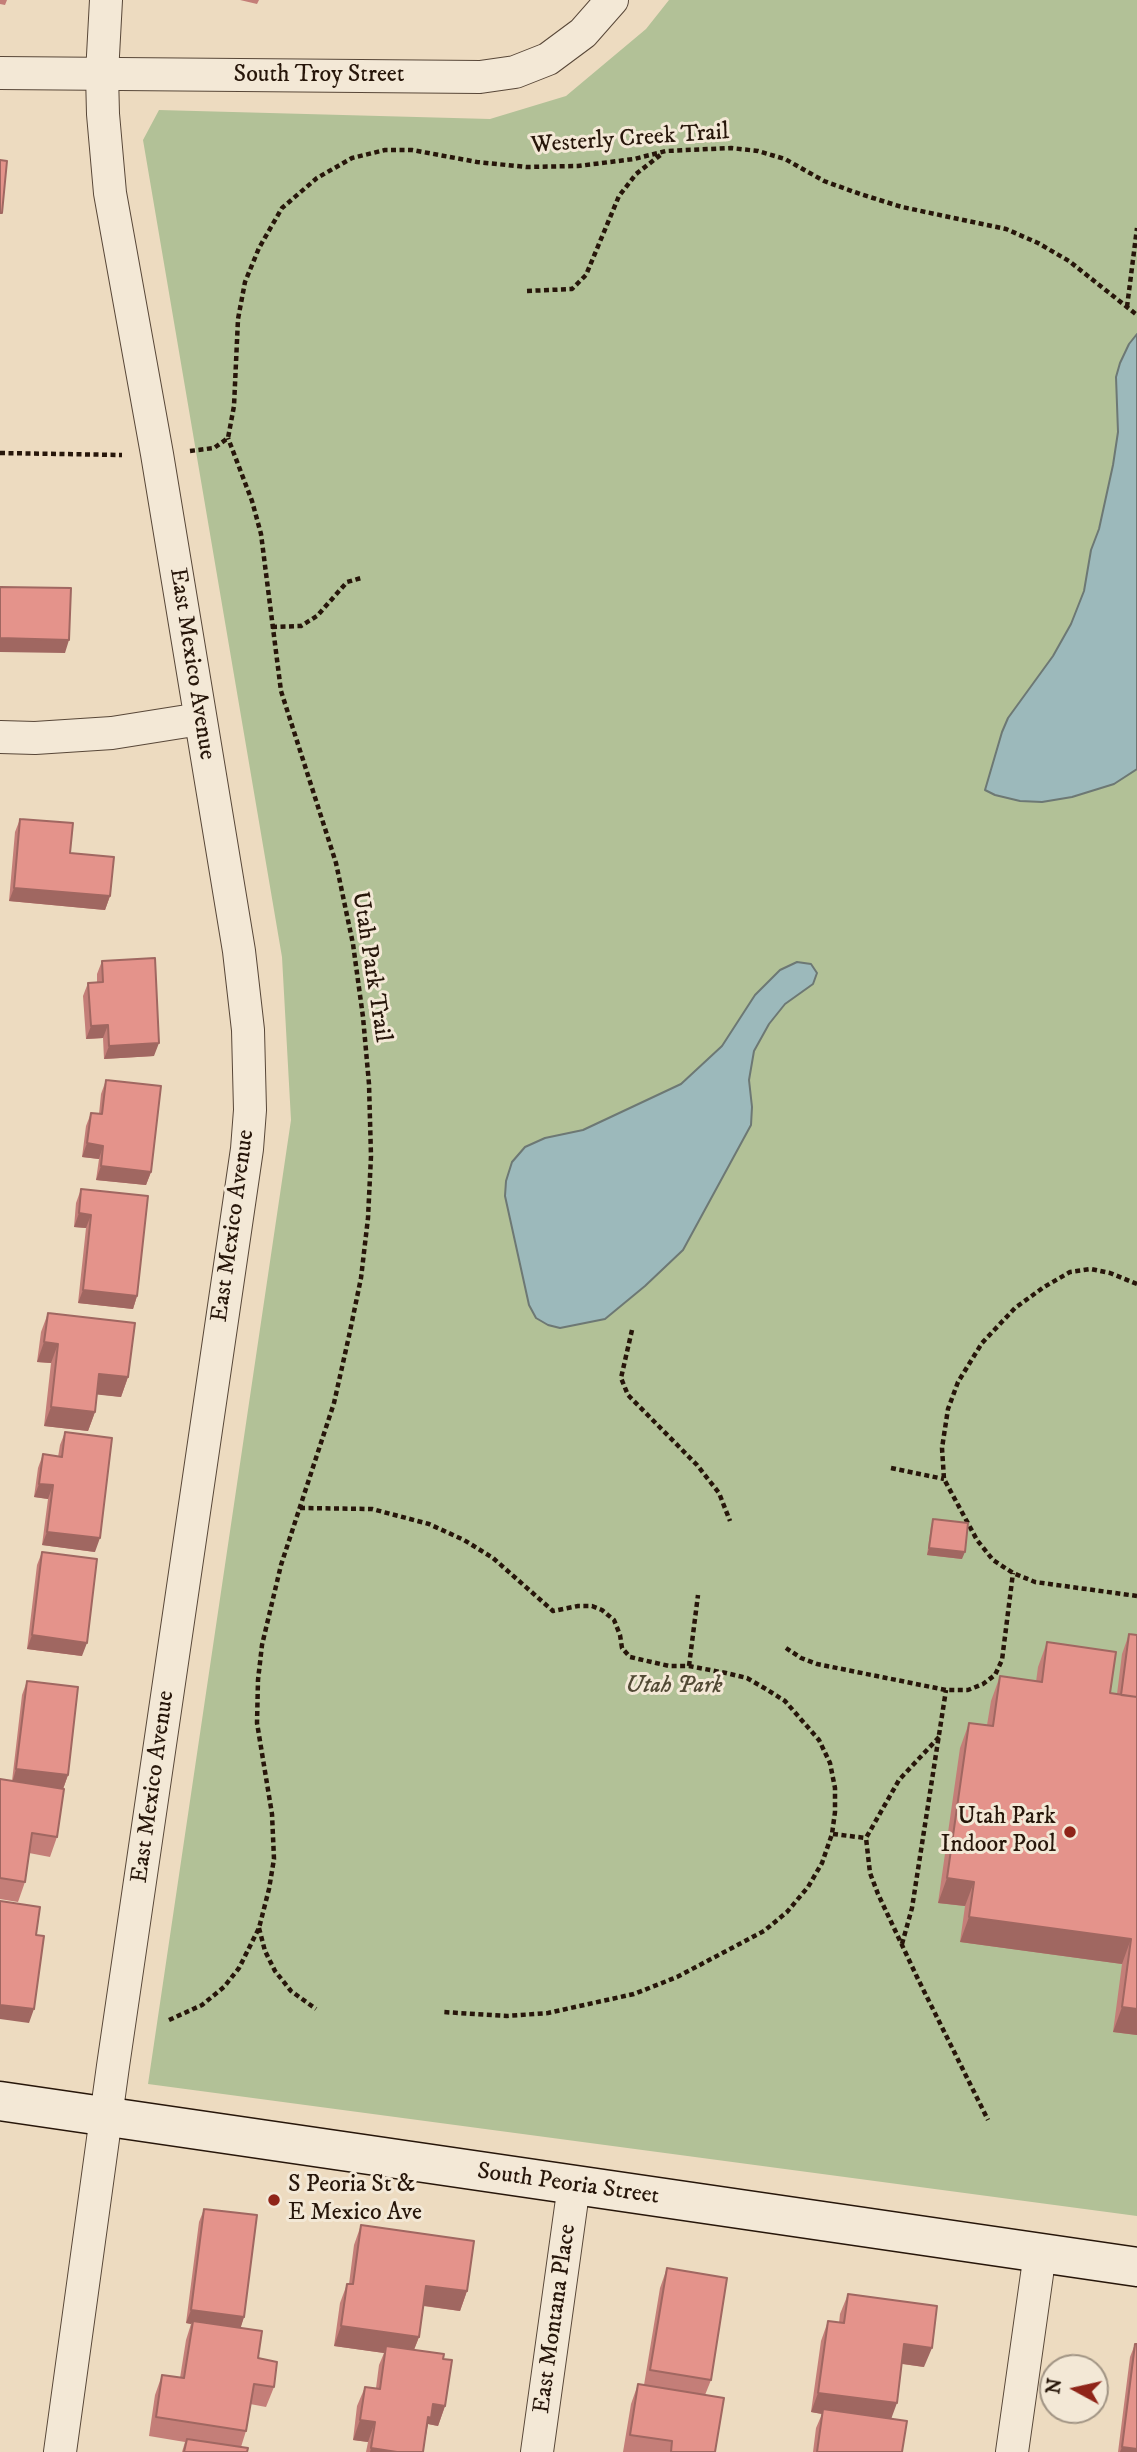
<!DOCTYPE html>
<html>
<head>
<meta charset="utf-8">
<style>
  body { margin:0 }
  #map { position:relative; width:1137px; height:2452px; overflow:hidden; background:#eddbc0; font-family:"IM FELL DW Pica",serif }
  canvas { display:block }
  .north { position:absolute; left:1039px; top:2354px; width:70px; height:70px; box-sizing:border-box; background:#f3e8d6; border:2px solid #a19484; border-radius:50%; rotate:278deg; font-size:19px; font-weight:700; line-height:28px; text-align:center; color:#27160a }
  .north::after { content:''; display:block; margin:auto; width:24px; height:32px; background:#8f2418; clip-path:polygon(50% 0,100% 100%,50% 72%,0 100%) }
</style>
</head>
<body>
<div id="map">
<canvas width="1137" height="2452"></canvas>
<div class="north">N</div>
</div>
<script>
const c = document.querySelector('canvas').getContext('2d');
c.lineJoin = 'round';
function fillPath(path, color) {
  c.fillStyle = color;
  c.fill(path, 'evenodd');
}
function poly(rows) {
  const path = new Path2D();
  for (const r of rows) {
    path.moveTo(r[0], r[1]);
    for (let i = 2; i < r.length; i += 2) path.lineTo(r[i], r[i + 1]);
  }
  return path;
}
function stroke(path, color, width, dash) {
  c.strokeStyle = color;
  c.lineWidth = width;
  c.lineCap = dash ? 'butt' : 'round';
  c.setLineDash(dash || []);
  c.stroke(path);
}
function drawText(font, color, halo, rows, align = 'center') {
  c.font = font + ' "IM FELL DW Pica",serif';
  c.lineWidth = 6;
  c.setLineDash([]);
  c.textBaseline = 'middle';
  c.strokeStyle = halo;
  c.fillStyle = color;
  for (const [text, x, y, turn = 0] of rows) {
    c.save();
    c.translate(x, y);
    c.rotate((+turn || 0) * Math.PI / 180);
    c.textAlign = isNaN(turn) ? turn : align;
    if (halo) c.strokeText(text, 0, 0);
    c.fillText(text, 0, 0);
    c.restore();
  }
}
fillPath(poly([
  [669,0,1137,0,1137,2216,148,2084,291,1120,282,957,143,140,159,110,490,119,566,96,646,29]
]), '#b2c197');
const water = poly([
  [1137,334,1137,769,1114,784,1072,797,1042,802,1020,801,995,795,985,790,1002,732,1008,718,1053,656,1071,624,1084,591,1091,550,1099,529,1113,465,1118,432,1116,377,1120,363,1129,344,1137,334],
  [797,962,811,964,817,973,813,984,785,1004,769,1024,754,1051,749,1080,752,1107,751,1125,683,1250,645,1286,605,1319,560,1328,548,1325,536,1318,529,1305,505,1196,506,1181,512,1162,525,1147,545,1138,583,1130,681,1084,722,1046,755,995,780,970,797,962]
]);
fillPath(water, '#9cb9bb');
stroke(water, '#6d7874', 2);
const minor = poly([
  [0,73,480,77,515,72,548,59,583,33,612,0],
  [0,737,35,738,112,733,200,719],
  [60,2452,113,2066,247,1149,250,1110,248,1030,239,951,157,454,110,193,103,114,102,74,106,0],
  [537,2452,574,2185],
  [1012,2452,1040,2253]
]);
const secondary = poly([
  [0,2101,1137,2267]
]);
stroke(minor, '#584738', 34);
stroke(secondary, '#27160a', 41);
stroke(poly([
  [527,291,572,289,586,275,619,196,636,174,663,153],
  [1127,307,1137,228],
  [190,451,214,448,228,438,234,406,238,319,245,282,259,248,282,208,317,178,352,158,385,150,412,150,477,162,526,167,578,166,634,159,666,151,731,148,758,151,785,159,824,181,860,194,902,207,1006,229,1038,243,1069,261,1137,315],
  [0,453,122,455],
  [272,627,301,626,317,616,347,582,361,578],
  [1137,1284,1110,1273,1091,1269,1070,1272,1044,1287,1015,1308,982,1343,958,1382,948,1409,942,1448,944,1479,977,1540,993,1560,1013,1573,1035,1582,1137,1596],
  [632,1330,621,1378,628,1395,697,1465,719,1493,730,1521],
  [891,1468,944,1479],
  [300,1508,372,1509,429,1524,464,1540,493,1558,553,1611,578,1606,592,1606,602,1610,614,1620,620,1635,622,1648,630,1657,669,1666,689,1666,726,1673,747,1678,766,1689,785,1701,819,1740,830,1763,835,1788,835,1812,832,1834,822,1863,808,1887,787,1912,764,1931,677,1977,634,1994,548,2013,507,2016,443,2012],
  [786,1648,801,1658,817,1664,946,1690,968,1690,983,1684,995,1675,1002,1660,1013,1573],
  [689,1666,698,1595],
  [939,1737,899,1780,866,1838,870,1873,878,1894,917,1977,988,2120],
  [833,1834,866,1838],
  [259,1928,265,1951,275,1971,291,1991,316,2009],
  [902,1944,912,1908,946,1690],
  [169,2020,202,2005,224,1987,239,1968,259,1928,269,1889,274,1859,272,1814,257,1723,258,1680,262,1645,281,1565,334,1403,349,1336,361,1278,368,1218,371,1156,369,1084,363,1017,353,944,336,863,281,691,261,534,252,501,228,438]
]), '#27160a', 4.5, [5, 3.5]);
stroke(minor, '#f3e8d6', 32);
stroke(secondary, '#f3e8d6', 38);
fillPath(poly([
  [0,0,7,0,5,5,0,4],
  [240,0,259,0,257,4],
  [20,819,70,853,110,896,105,910,9,901,15,832],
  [102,961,154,1056,104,1059,103,1038,86,1039,83,996,88,983,97,982,97,974],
  [106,1080,151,1172,146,1185,96,1180,99,1159,82,1157,86,1126,91,1113,99,1114,101,1094],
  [81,1189,137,1296,133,1309,78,1303,86,1228,74,1227,76,1203],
  [48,1313,128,1377,121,1397,97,1394,95,1412,88,1431,44,1426,51,1363,37,1362,41,1332],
  [65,1432,95,1552,42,1545,48,1499,34,1497,38,1468,43,1454,58,1457,60,1445],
  [933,1519,962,1559,927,1555,931,1526],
  [42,1552,82,1656,27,1649,37,1565],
  [1129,1634,1137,1635,1137,2035,1113,2032,1122,1964,960,1942,965,1906,938,1903,960,1748,969,1723,987,1725,991,1701,1000,1676,1036,1682,1038,1667,1047,1642,1110,1693,1117,1694,1122,1654],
  [27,1681,68,1775,63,1789,57,1837,50,1857,29,1853,25,1882,18,1902,0,1899,0,1779,12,1781,22,1695],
  [204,2209,244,2317,240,2328,274,2387,266,2407,250,2404,246,2431,241,2447,247,2452,182,2452,185,2442,149,2436,155,2395,162,2375,180,2378,186,2340,191,2324,186,2323,199,2222],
  [361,2225,467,2291,460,2311,423,2306,419,2337,414,2350,443,2359,445,2406,438,2426,428,2424,423,2452,366,2452,368,2442,353,2440,357,2406,365,2387,376,2388,379,2365,384,2353,334,2346,340,2303,347,2284,349,2284,354,2245],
  [667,2268,711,2380,705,2395,715,2452,623,2452,631,2404,638,2384,644,2385,660,2288],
  [848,2294,924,2367,902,2364,891,2419,902,2452,813,2452,816,2428,822,2414,811,2412,821,2341,828,2321,839,2323,840,2314],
  [1135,2344,1137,2452,1118,2452,1130,2357]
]), '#c47e78');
fillPath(poly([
  [0,638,69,640,65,653,0,652],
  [14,888,110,896,105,910,9,901],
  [108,1025,103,1038,86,1039,91,1026],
  [159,1043,154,1056,104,1059,109,1046],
  [87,1143,103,1146,99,1159,82,1157],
  [101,1166,151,1172,146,1185,96,1180],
  [79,1213,91,1215,86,1228,74,1227],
  [83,1290,137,1296,133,1309,78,1303],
  [44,1342,58,1344,51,1363,37,1362],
  [99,1374,128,1377,121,1397,92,1394],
  [51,1407,95,1412,88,1431,44,1426],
  [39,1484,53,1485,48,1499,34,1497],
  [47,1532,100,1538,95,1552,42,1545],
  [929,1548,965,1552,962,1559,927,1555],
  [32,1635,87,1643,82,1656,27,1649],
  [16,1769,68,1775,63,1789,12,1783],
  [947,1878,974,1882,965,1906,938,1903],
  [969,1917,1131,1939,1122,1964,960,1942],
  [0,2005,34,2009,29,2023,0,2019],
  [1122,2007,1137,2009,1137,2035,1113,2032],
  [426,2286,467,2291,460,2311,419,2305],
  [191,2310,244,2317,240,2330,193,2321,191,2324,186,2323],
  [341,2326,419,2337,411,2357,386,2346,384,2353,334,2346],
  [904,2344,932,2348,924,2367,897,2363],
  [818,2393,897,2403,890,2422,823,2409,822,2414,811,2412],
  [433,2404,445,2406,438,2426,428,2424,424,2437,421,2437],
  [360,2420,375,2422,368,2442,353,2440],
  [1122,2447,1137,2449,1137,2452,1120,2452],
  [371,2448,397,2452,370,2452]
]), '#a06761');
const building = poly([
  [0,160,7,161,2,213,0,213,0,160],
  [0,587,71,588,69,640,0,638,0,587],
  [20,819,73,823,70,853,114,857,110,896,14,888,20,819],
  [155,958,159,1043,109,1046,108,1025,91,1026,88,983,103,982,102,961,155,958],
  [106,1080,161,1086,151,1172,101,1166,103,1146,87,1143,91,1113,102,1114,106,1080],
  [81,1189,148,1196,137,1296,83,1290,91,1215,79,1213,81,1189],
  [48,1313,135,1323,128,1377,99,1374,95,1412,51,1407,58,1344,44,1342,48,1313],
  [65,1432,112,1438,100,1538,47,1532,53,1485,39,1484,43,1454,62,1457,65,1432],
  [933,1519,968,1523,965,1552,929,1548,933,1519],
  [42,1552,97,1559,87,1643,32,1635,42,1552],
  [1129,1634,1137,1635,1137,1697,1121,1695,1129,1634],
  [1047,1642,1116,1652,1110,1693,1137,1697,1137,2009,1122,2007,1131,1939,969,1917,974,1882,947,1878,969,1723,993,1726,1000,1676,1042,1682,1047,1642],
  [27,1681,78,1687,68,1775,16,1769,27,1681],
  [0,1779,64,1789,57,1837,32,1833,25,1882,0,1878,0,1779],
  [0,1901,40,1907,36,1935,44,1936,34,2009,0,2005,0,1901],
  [204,2209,257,2215,244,2317,191,2310,204,2209],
  [361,2225,474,2241,467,2291,426,2286,419,2337,341,2326,347,2284,353,2284,361,2225],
  [667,2268,727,2278,711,2380,650,2370,667,2268],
  [848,2294,937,2306,932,2348,904,2344,897,2403,818,2393,828,2321,844,2323,848,2294],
  [193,2321,262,2331,258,2358,277,2362,274,2387,254,2384,246,2431,156,2417,162,2375,184,2378,193,2321],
  [1135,2344,1137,2344,1137,2449,1122,2447,1135,2344],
  [386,2346,444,2354,443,2359,452,2360,445,2406,433,2404,431,2418,428,2417,423,2452,397,2452,371,2448,375,2422,360,2420,365,2387,380,2389,386,2346],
  [638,2384,724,2398,715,2452,671,2452,672,2441,630,2435,638,2384],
  [823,2409,907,2421,902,2452,817,2452,823,2409],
  [187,2439,248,2448,247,2452,184,2452,187,2439]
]);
fillPath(building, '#e4938b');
stroke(building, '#a06761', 2);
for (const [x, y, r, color] of [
  [1070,1832,7,"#8f2418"],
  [274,2200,7,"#8f2418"]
]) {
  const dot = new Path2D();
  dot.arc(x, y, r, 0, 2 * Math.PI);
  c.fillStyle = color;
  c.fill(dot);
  stroke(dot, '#f3e8d6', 2.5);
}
drawText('24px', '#27160a', '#f3e8d6', [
  ["South Troy Street",319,76],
  ["Westerly Creek Trail",630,140,-4],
  ["East Mexico Avenue",191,664,81],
  ["Utah Park Trail",370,967,81],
  ["East Mexico Avenue",234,1226,-82],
  ["East Mexico Avenue",154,1787,-82],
  ["South Peoria Street",568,2185,8],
  ["East Montana Place",556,2319,-82]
]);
drawText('italic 24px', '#514934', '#f3e8d6', [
  ["Utah Park",674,1687]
]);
drawText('24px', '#27160a', '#f3e8d6', [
  ["Utah Park",1056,1818],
  ["Indoor Pool",1056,1846],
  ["S Peoria St &",288,2186,"left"],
  ["E Mexico Ave",288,2214,"left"]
], 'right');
</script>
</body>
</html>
